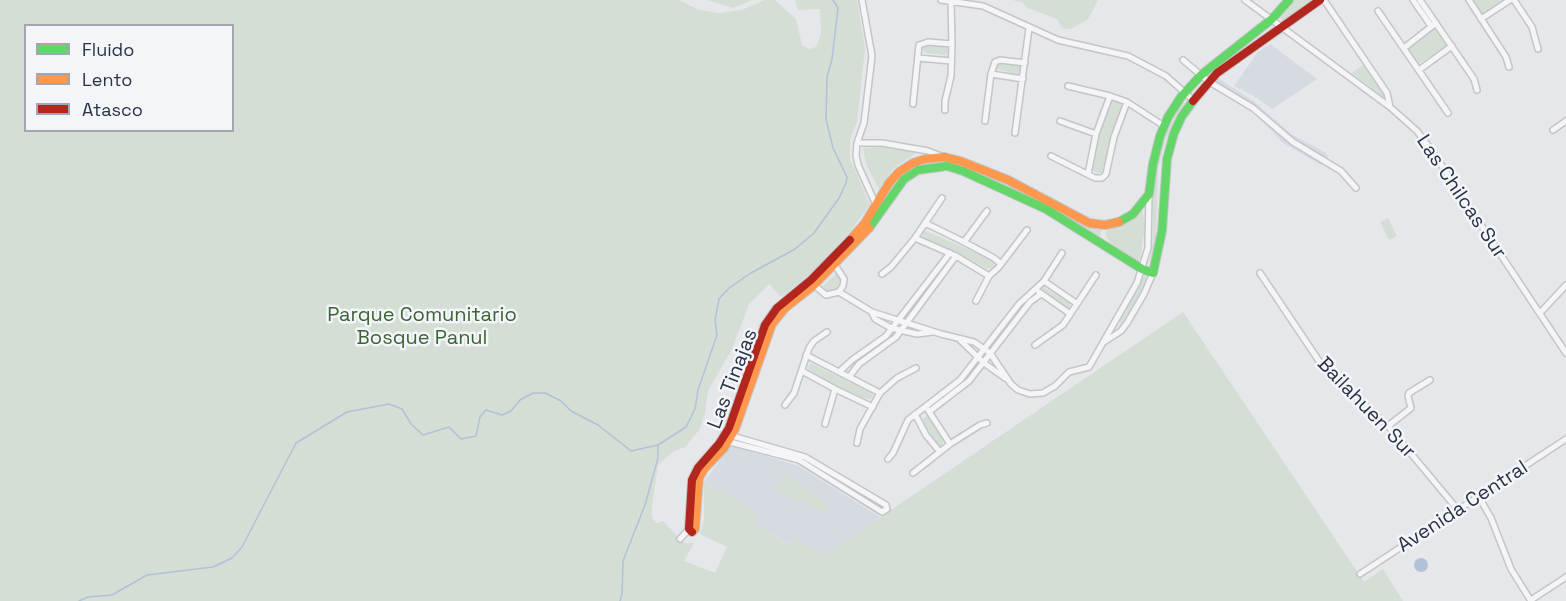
<!DOCTYPE html>
<html>
<head>
<meta charset="utf-8">
<style>
  body { margin:0 }
  #map { position:relative; width:1566px; height:601px; overflow:hidden; background:#e5e7ea; font-family:"Space Grotesk",sans-serif }
  canvas { display:block }
  .legend { position:absolute; left:24px; top:24px; width:210px; height:108px; box-sizing:border-box; background:#f3f5f9; border:2px solid #a2a7b1; margin:0; padding:8px 10px; list-style:none; font-size:18px; color:#293246 }
  .legend li { display:flex; align-items:center; gap:12px; height:30px }
  .legend b { width:30px; border:2px solid #a2a7b1 }
</style>
</head>
<body>
<div id="map">
<canvas width="1566" height="601"></canvas>
<ul class="legend">
<li><b style="height:8px;background:#63d668"></b>Fluido</li>
<li><b style="height:8px;background:#ff974d"></b>Lento</li>
<li><b style="height:8px;background:#b3261e"></b>Atasco</li>
</ul>
</div>
<script>
const c = document.querySelector('canvas').getContext('2d');
c.lineJoin = 'round';
function fillPath(path, color) {
  c.fillStyle = color;
  c.fill(path, 'evenodd');
}
function poly(rows) {
  const path = new Path2D();
  for (const r of rows) {
    if (r.length === 3) {
      path.moveTo(r[0] + r[2], r[1]);
      path.arc(r[0], r[1], r[2], 0, 2 * Math.PI);
      continue;
    }
    path.moveTo(r[0], r[1]);
    for (let i = 2; i < r.length; i += 2) path.lineTo(r[i], r[i + 1]);
  }
  return path;
}
function stroke(path, color, width, dash) {
  c.strokeStyle = color;
  c.lineWidth = width;
  c.lineCap = dash ? 'butt' : 'round';
  c.setLineDash(dash || []);
  c.stroke(path);
}
function drawText(font, color, halo, rows, align = 'center') {
  c.font = font + ' "Space Grotesk",sans-serif';
  c.lineWidth = 5;
  c.setLineDash([]);
  c.textBaseline = 'middle';
  c.strokeStyle = halo;
  c.fillStyle = color;
  for (const [text, x, y, turn = 0] of rows) {
    c.save();
    c.translate(x, y);
    c.rotate((+turn || 0) * Math.PI / 180);
    c.textAlign = isNaN(turn) ? turn : align;
    if (halo) c.strokeText(text, 0, 0);
    c.fillText(text, 0, 0);
    c.restore();
  }
}
fillPath(poly([
  [1270,44,1317,79,1272,109,1254,96,1234,86,1258,52],
  [1218,78,1255,102,1291,134,1326,153,1328,158,1321,165,1283,143,1253,112,1209,86],
  [731,445,799,466,880,517,823,556,796,540,792,546,752,523,757,513,704,482]
]), '#d6dae1');
fillPath(poly([
  [0,0,679,0,699,10,719,13,742,10,764,0,775,0,796,19,802,45,809,49,816,47,821,34,820,9,798,10,795,0,857,0,865,49,857,122,850,139,850,159,870,205,851,230,826,259,802,281,781,297,769,284,749,304,732,349,708,391,705,413,700,429,685,447,674,451,658,465,652,505,652,518,657,523,663,521,684,543,694,543,684,561,715,573,727,547,700,534,704,520,704,482,758,513,752,523,791,546,796,539,823,556,1183,312,1364,582,1383,569,1403,601,0,601],
  [26,26,232,26,232,130,26,130],
  [707,0,753,0,733,8],
  [1012,0,1098,0,1088,19,1071,29,1062,28,1057,19,1028,8,1022,2],
  [1294,0,1314,0,1282,21,1280,15],
  [1474,0,1506,0,1482,15,1480,15,1473,2],
  [1433,28,1437,30,1444,40,1446,47,1418,64,1407,48],
  [924,45,946,46,949,52,945,55,926,53,921,48],
  [1000,62,1023,66,1021,75,996,69,997,64],
  [1363,65,1386,96,1385,98,1352,73],
  [1113,99,1123,103,1123,105,1113,129,1102,173,1097,173,1092,170,1095,152,1107,108],
  [1182,100,1184,104,1176,116,1165,142,1158,169,1156,242,1151,265,1149,266,1153,239,1153,185,1155,168,1163,137],
  [882,147,915,152,916,153,894,168,879,189,866,164,863,148],
  [949,160,979,170,1102,228,1100,237,965,169,918,168,882,202,893,183,907,169,925,161],
  [1142,207,1145,226,1140,260,1137,262,1110,243,1105,234,1110,226],
  [1388,218,1397,236,1389,240,1380,222],
  [926,231,988,258,994,263,995,267,987,269,956,252,923,238,922,232],
  [839,271,842,278,838,289,828,291,821,288],
  [1146,276,1147,279,1142,291,1121,324,1120,321,1143,277],
  [1043,287,1070,302,1070,307,1067,309,1040,290],
  [810,363,872,393,873,396,870,399,864,398,833,385,808,369],
  [928,415,943,439,942,446,939,446,925,426,923,419],
  [783,474,812,490,803,505,775,489],
  [811,495,829,505,824,514,806,504]
]), '#d4ded5');
fillPath(poly([
  [1421,565,7]
]), '#b2c1d7');
stroke(poly([
  [79,601,88,597,112,595,147,575,213,567,232,558,242,547,296,443,347,412,389,404,402,409,411,424,423,435,449,427,461,439,476,436,480,417,486,410,502,415,511,411,520,400,533,393,545,393,561,401,571,411,598,425,631,451,658,445,686,427,695,409,698,390,717,335,715,320,719,299,729,288,751,273,795,249,814,233,839,198,846,183,847,177,833,148,826,119,827,77,832,59,838,8,833,0],
  [620,601,622,594,623,561,645,505,658,458,658,446]
]), '#b2c1d7', 1.5);
const street = poly([
  [862,0,872,56,864,123,857,143,856,155,858,165,877,207],
  [941,0,983,6,1058,40,1128,56,1166,76,1193,100],
  [1245,0,1390,107,1417,131,1432,151,1566,353],
  [1324,0,1387,93,1390,107],
  [1413,0,1431,26],
  [1420,0,1474,79,1477,90],
  [1469,0,1506,57,1509,67],
  [1514,0,1532,27,1538,49],
  [1378,11,1448,113],
  [1481,19,1510,0],
  [1404,48,1436,23],
  [918,58,951,61],
  [1183,60,1208,81,1253,108,1293,142,1341,171,1356,188],
  [1419,70,1452,46],
  [991,74,1023,79],
  [1068,86,1110,96,1127,102,1164,126],
  [913,104,919,45,928,42,952,44],
  [945,110,945,101,951,76,952,44,951,1],
  [985,121,991,74,995,62,1000,60,1025,63],
  [1060,121,1096,134],
  [1553,130,1566,121],
  [1015,133,1029,28],
  [857,143,882,143,928,151,941,156],
  [1051,156,1095,178,1102,178,1106,174,1114,137,1127,102],
  [1088,174,1096,134,1110,96],
  [925,223,964,242,994,258,1001,264],
  [915,238,956,256,989,276],
  [964,242,987,211],
  [1260,273,1323,367,1388,426,1458,510],
  [882,274,891,267,915,238,942,198],
  [1044,281,1076,303],
  [814,285,826,295,839,292,843,286,844,279,835,265],
  [839,292,872,312,941,334,974,342,990,353,1011,384,1018,390,1030,394,1043,393,1055,386,1069,372,1089,367,1137,283,1148,248,1149,194],
  [1039,292,1069,313],
  [976,301,989,276,998,268,1027,230],
  [872,313,875,319,891,328,917,334,933,332],
  [1540,313,1566,285],
  [960,340,984,363,1005,378],
  [1104,342,1121,331,1127,323,1144,294,1153,273],
  [1035,345,1063,325,1096,275],
  [806,355,880,393],
  [802,371,835,389,873,407],
  [839,372,852,360,886,336,950,253],
  [849,377,859,364,896,337,956,256],
  [785,405,794,393,809,348,814,341,827,332],
  [928,410,950,444],
  [930,411,969,381,1030,302,1041,294],
  [915,414,926,435,940,452],
  [825,424,835,389],
  [1388,426,1411,408,1408,396,1409,393,1430,380],
  [729,435,805,457,886,505,887,509],
  [726,441,799,460,882,512,887,509],
  [857,443,860,429,880,393,897,378,916,368],
  [888,459,893,453,908,420,960,380,1019,304,1044,281,1062,253],
  [913,473,950,444,980,425,987,423],
  [1479,497,1491,518,1511,569,1531,601],
  [680,539,689,529],
  [1360,574,1566,439],
  [1531,600,1566,577]
]);
const fast = poly([
  [1119,222,1133,214,1149,194,1153,164,1160,136,1168,117,1181,97,1201,75,1272,19,1289,0],
  [869,228,904,179,918,170,947,166,963,171,1046,209,1142,269,1153,273,1162,231,1167,159,1174,133,1182,116,1193,101]
]);
const slow = poly([
  [850,240,865,223,889,183,899,172,913,163,925,159,944,157,960,161,1008,180,1089,223,1105,225,1119,222],
  [692,532,695,529,699,478,704,469,724,448,735,429,772,324,785,308,814,285,869,228]
]);
const jam = poly([
  [1193,101,1217,73,1320,0],
  [692,532,689,529,692,480,698,468,719,444,729,428,765,325,777,308,811,280,850,240]
]);
stroke(street, '#c3c5c8', 8);
stroke(fast, '#c3c5c8', 10);
stroke(slow, '#c3c5c8', 10);
stroke(jam, '#c3c5c8', 10);
stroke(street, '#f5f5f7', 5);
stroke(fast, '#63d668', 8);
stroke(slow, '#ff974d', 8);
stroke(jam, '#b3261e', 8);
drawText('20px', '#293246', '#f3f5f9', [
  ["Las Chilcas Sur",1461,197,56],
  ["Las Tinajas",733,379,-69],
  ["Bailahuen Sur",1366,408,46],
  ["Avenida Central",1463,507,-33]
]);
drawText('20px', '#3b6335', '#f3f5f9', [
  ["Parque Comunitario",422,316],
  ["Bosque Panul",422,339]
]);
</script>
</body>
</html>
